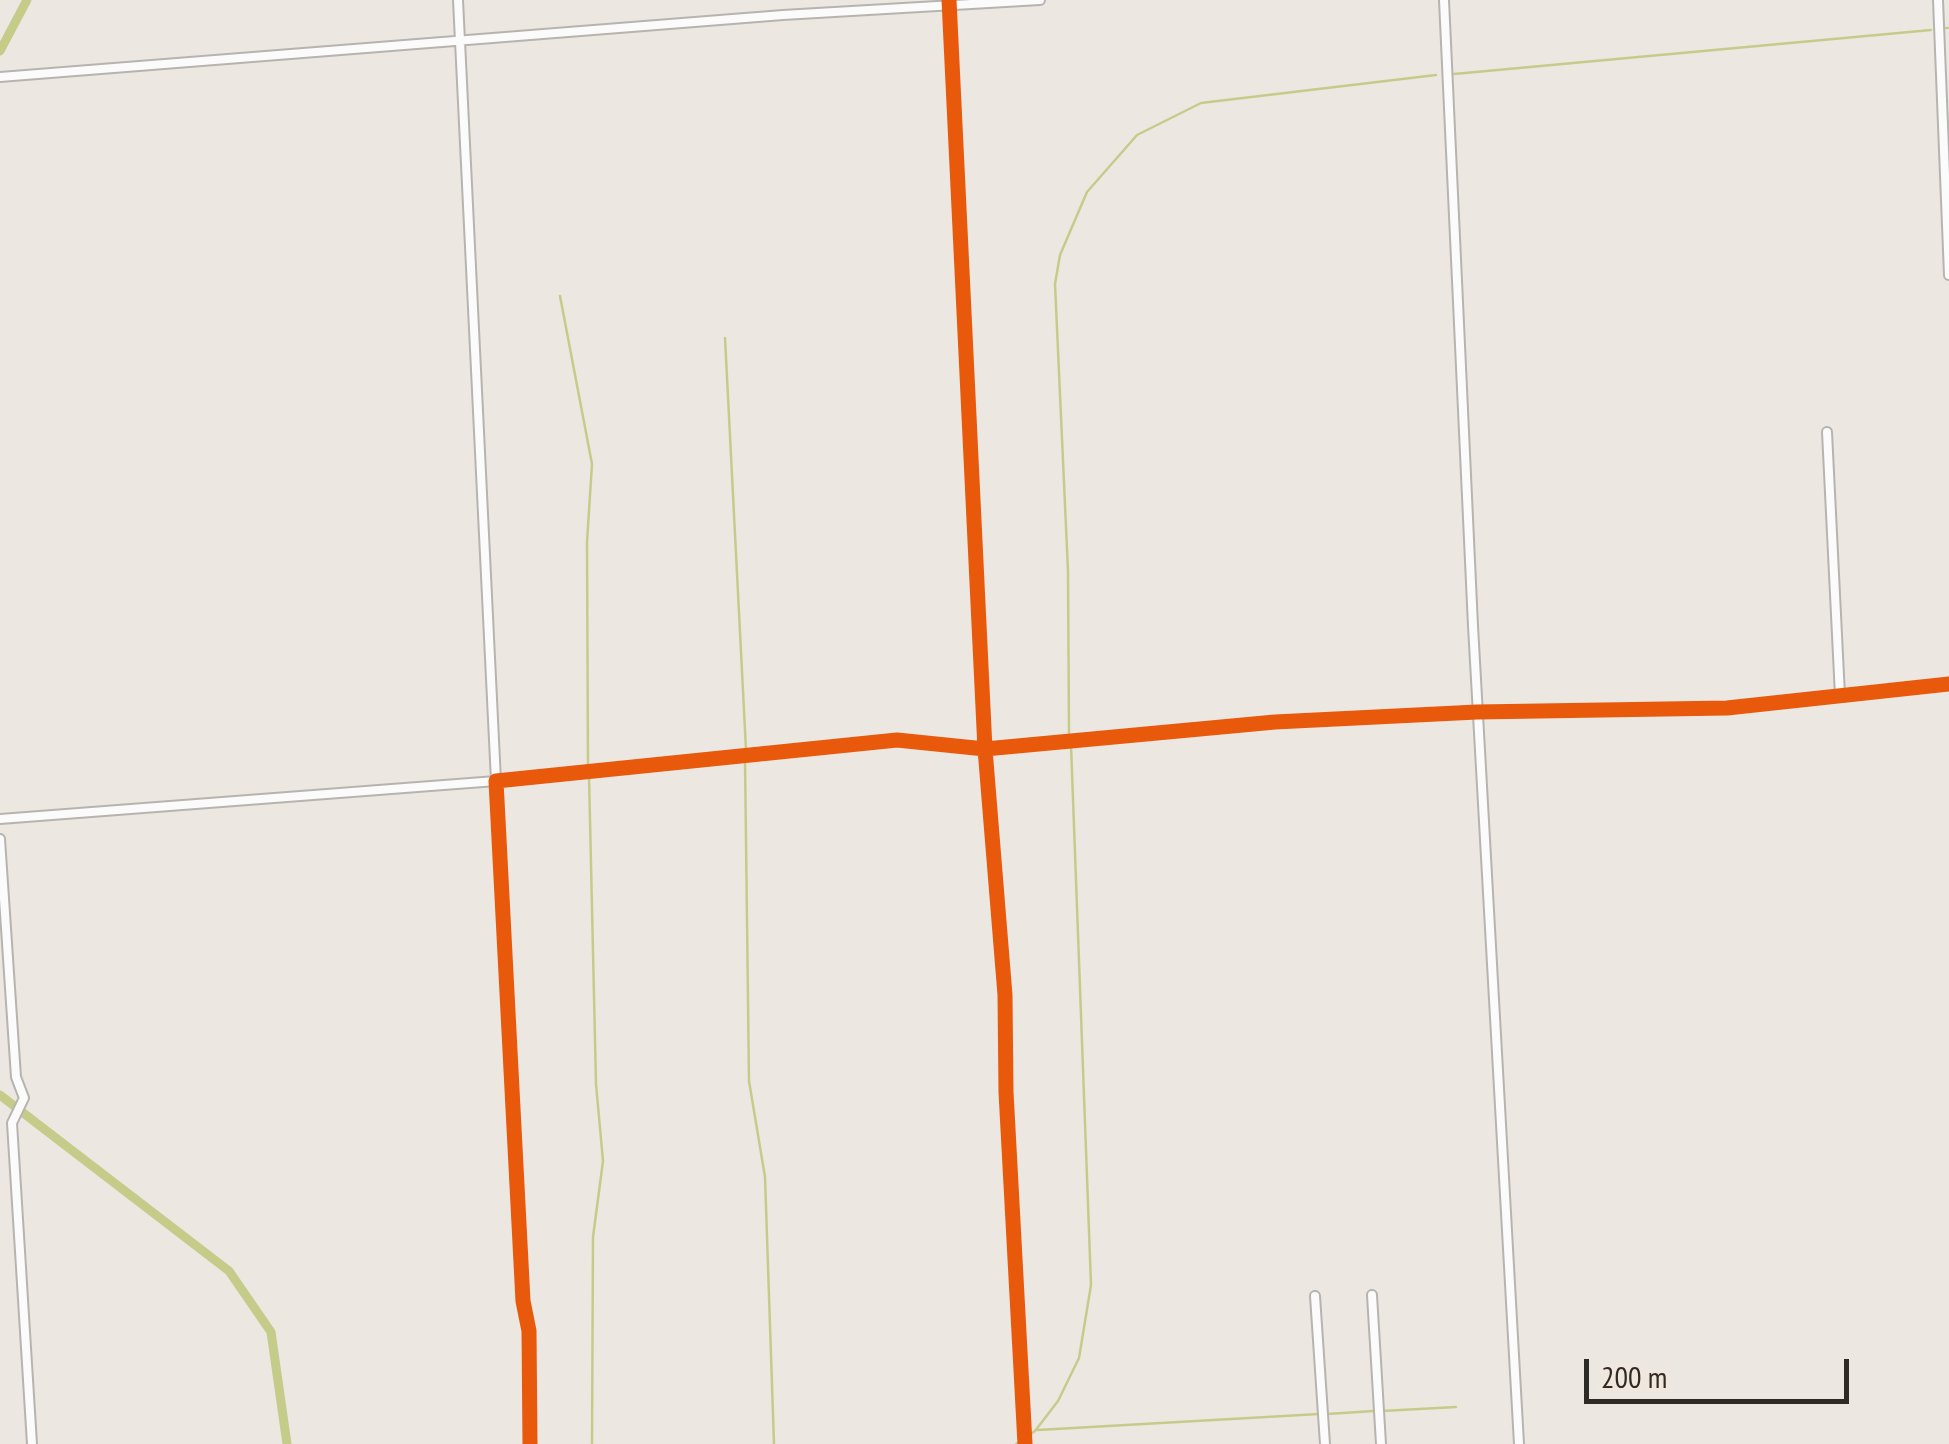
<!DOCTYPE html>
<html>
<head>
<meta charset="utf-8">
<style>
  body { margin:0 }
  #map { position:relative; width:1949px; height:1444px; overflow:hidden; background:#ede7e2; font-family:"PT Sans Narrow",sans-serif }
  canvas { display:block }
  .scale { position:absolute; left:1584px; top:1359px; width:265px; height:45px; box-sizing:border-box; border:5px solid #2e2b27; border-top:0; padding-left:12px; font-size:30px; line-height:35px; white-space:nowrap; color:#2e2b27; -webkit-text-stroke:8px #f1e7de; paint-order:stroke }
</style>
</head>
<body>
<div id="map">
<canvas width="1949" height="1444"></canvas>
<div class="scale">200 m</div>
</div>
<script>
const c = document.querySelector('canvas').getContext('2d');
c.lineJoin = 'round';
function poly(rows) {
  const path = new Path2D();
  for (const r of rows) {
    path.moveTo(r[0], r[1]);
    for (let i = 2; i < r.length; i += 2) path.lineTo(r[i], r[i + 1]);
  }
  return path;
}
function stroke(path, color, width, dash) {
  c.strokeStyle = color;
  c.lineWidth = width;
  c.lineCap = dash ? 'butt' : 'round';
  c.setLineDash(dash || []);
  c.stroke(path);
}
stroke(poly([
  [1946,28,1949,28],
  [1454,74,1931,30],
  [560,296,592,464,587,542,588,768],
  [725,338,746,750],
  [1069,733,1068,571,1055,284,1060,255,1087,192,1137,135,1201,103,1436,75],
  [745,760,749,1081,765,1177,774,1444],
  [589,776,596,1084,603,1161,593,1237,592,1444],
  [1382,1411,1456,1407],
  [1327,1414,1374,1411],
  [1038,1430,1319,1414],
  [1016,1444,1035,1431,1058,1401,1079,1358,1091,1285,1071,745]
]), '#c5cc8a', 2.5);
stroke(poly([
  [0,51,27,0],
  [0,1095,229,1271,271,1332,287,1444]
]), '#c5cc8a', 9);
const street = poly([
  [949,0,985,749,1275,722,1477,712,1727,708,1949,684],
  [1444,0,1473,626,1519,1444],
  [1938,0,1949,275],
  [0,77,783,15,1040,0],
  [1827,432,1840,696],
  [0,819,496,781,458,0],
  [0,839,16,1077,24,1098,12,1123,32,1444],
  [1372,1295,1381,1444],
  [1315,1296,1325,1444],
  [530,1444,529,1331,523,1301,496,781,897,740,985,749,1005,995,1006,1092,1025,1444]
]);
stroke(street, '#b7b3af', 12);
stroke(street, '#fcfbfb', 8);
stroke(poly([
  [949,0,985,749,1275,722,1477,712,1727,708,1949,684],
  [530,1444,529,1331,523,1301,496,781,897,740,985,749,1005,995,1006,1092,1025,1444]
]), '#e8590c', 15);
</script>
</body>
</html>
